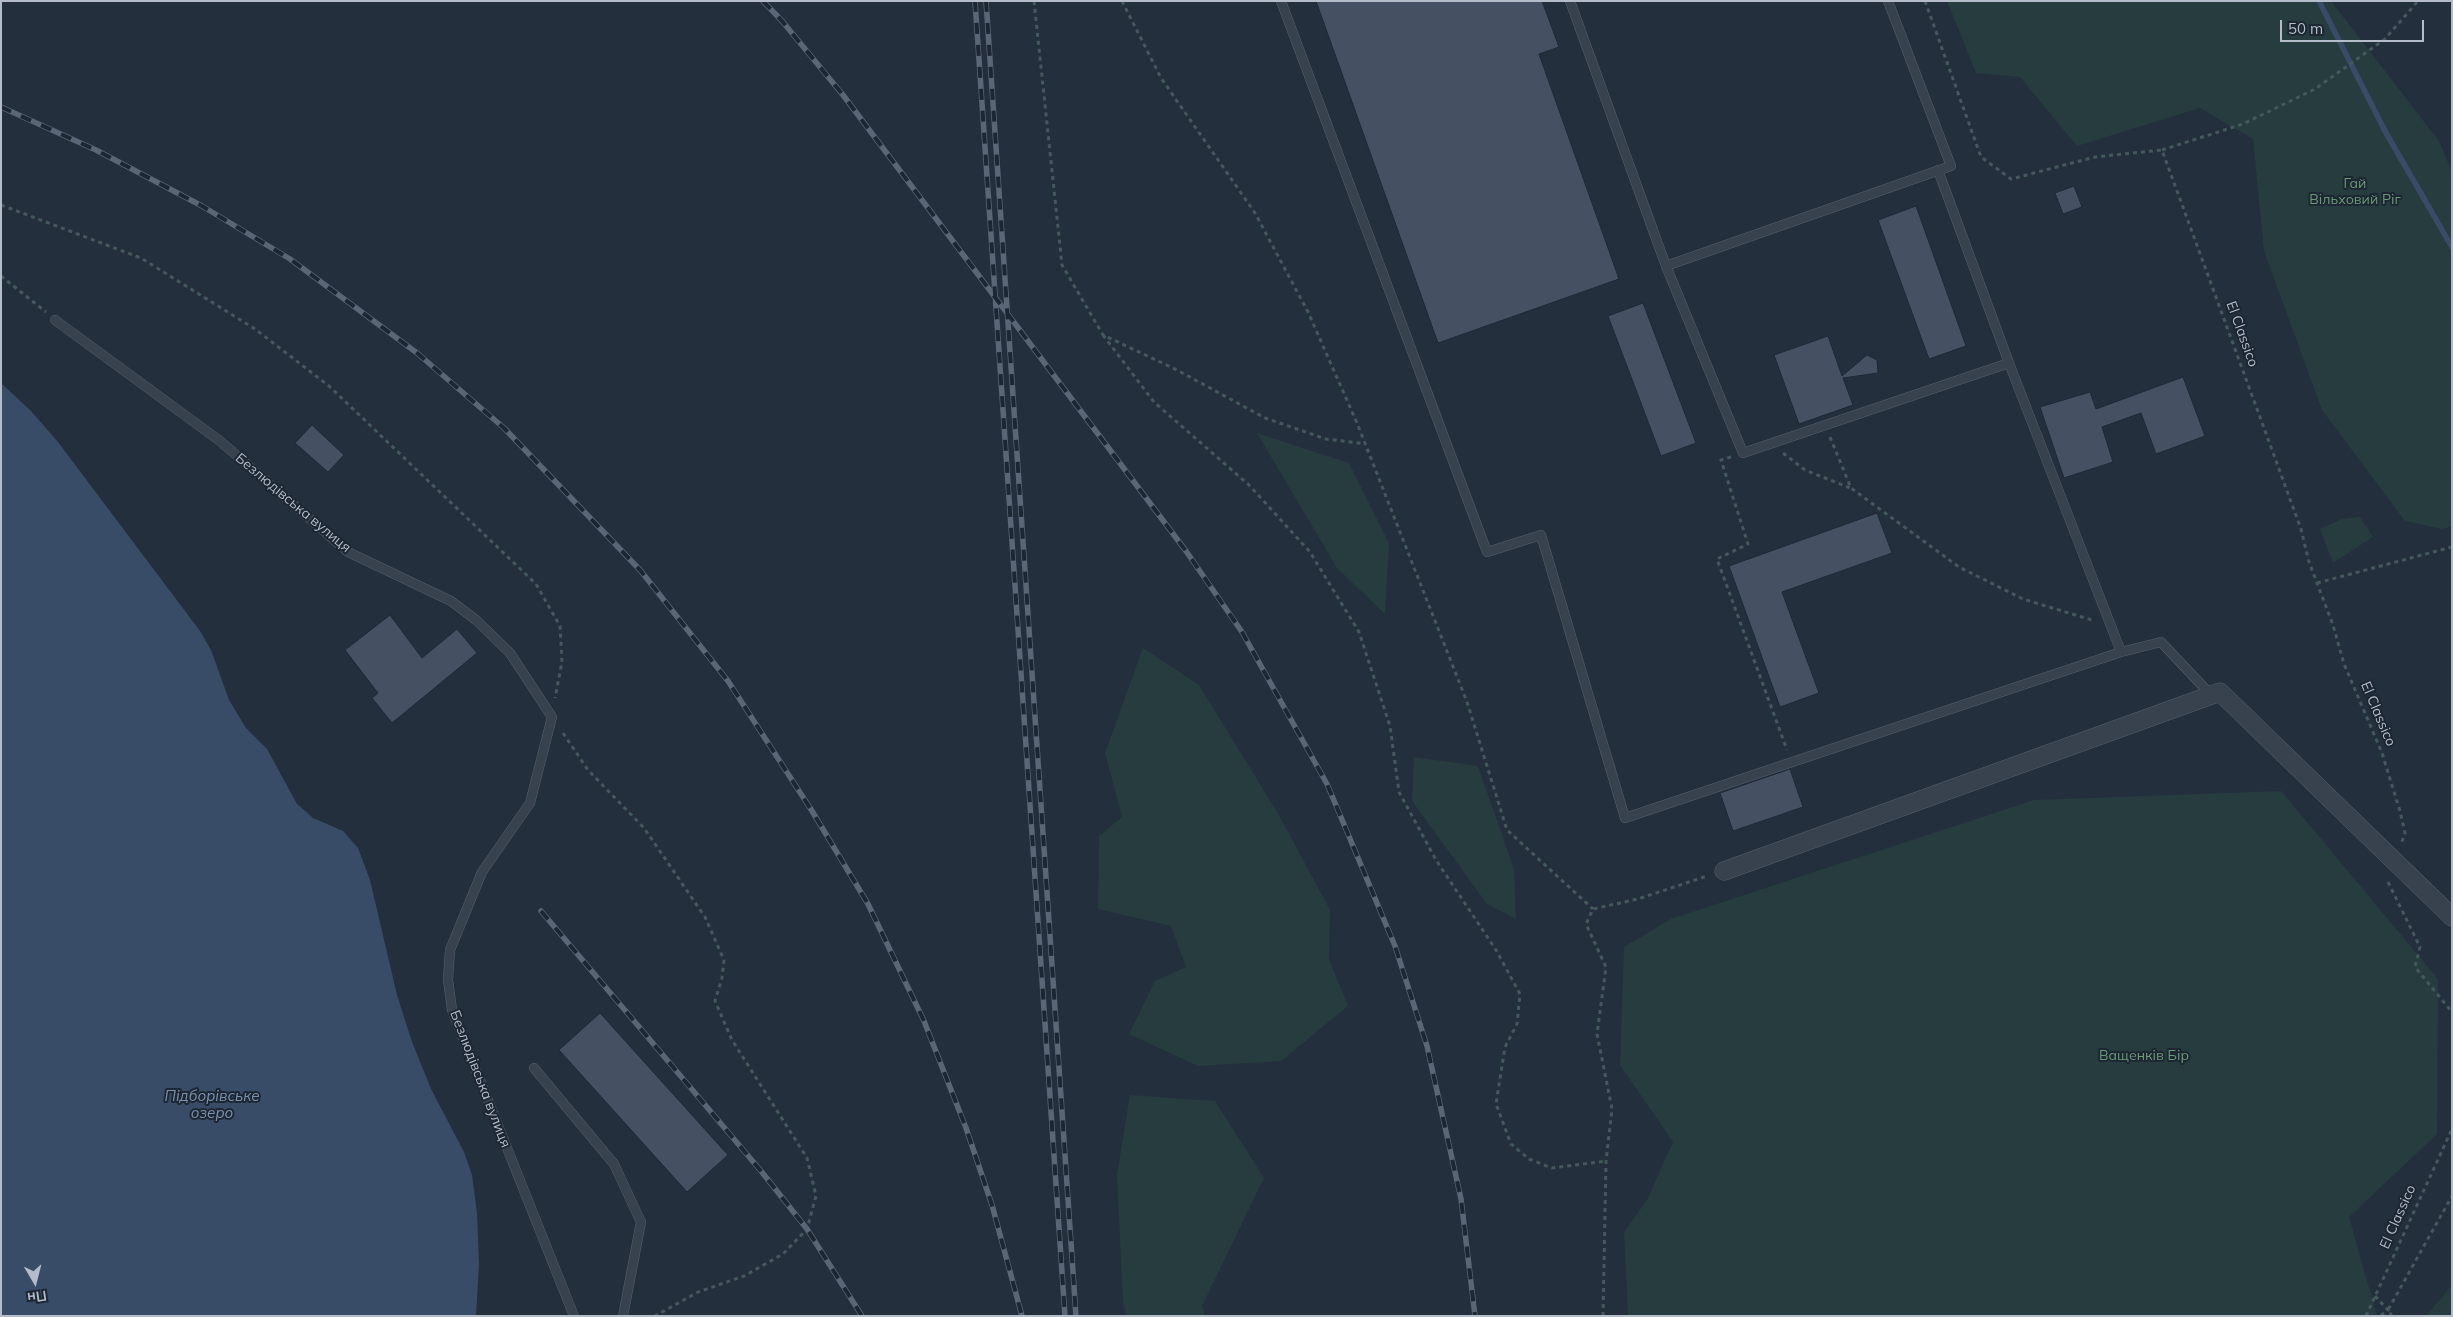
<!DOCTYPE html>
<html>
<head>
<meta charset="utf-8">
<style>
  body { margin:0 }
  #map { position:relative; width:2453px; height:1317px; overflow:hidden; background:#242f3e; font-family:Mulish,sans-serif }
  canvas { display:block }
  .frame { position:absolute; inset:0; border:2px solid #b4bcc9; pointer-events:none }
  .north { position:absolute; left:10px; top:1257px; width:50px; height:50px; -webkit-text-stroke:4px #1d2633; paint-order:stroke; rotate:172deg; font-size:14px; font-weight:700; line-height:20px; text-align:center; color:#b4bcc9 }
  .north::after { content:''; display:block; margin:auto; width:18px; height:22px; background:#b4bcc9; clip-path:polygon(50% 0,100% 100%,50% 72%,0 100%) }
  .scale { position:absolute; left:2280px; top:20px; width:144px; height:22px; box-sizing:border-box; border:2px solid #b4bcc9; border-top:0; padding-left:6px; font-size:15px; line-height:18px; white-space:nowrap; color:#b4bcc9; -webkit-text-stroke:4px #1d2633; paint-order:stroke }
</style>
</head>
<body>
<div id="map">
<canvas width="2453" height="1317"></canvas>
<div class="frame"></div>
<div class="north">Пн</div>
<div class="scale">50 m</div>
</div>
<script>
const c = document.querySelector('canvas').getContext('2d');
c.lineJoin = 'round';
function fillPath(path, color) {
  c.fillStyle = color;
  c.fill(path, 'evenodd');
}
function poly(rows) {
  const path = new Path2D();
  for (const r of rows) {
    path.moveTo(r[0], r[1]);
    for (let i = 2; i < r.length; i += 2) path.lineTo(r[i], r[i + 1]);
  }
  return path;
}
function stroke(path, color, width, dash) {
  c.strokeStyle = color;
  c.lineWidth = width;
  c.lineCap = dash ? 'butt' : 'round';
  c.setLineDash(dash || []);
  c.stroke(path);
}
function drawText(font, color, halo, rows, align = 'center') {
  c.font = font + ' Mulish,sans-serif';
  c.lineWidth = 4;
  c.setLineDash([]);
  c.textBaseline = 'middle';
  c.strokeStyle = halo;
  c.fillStyle = color;
  for (const [text, x, y, turn = 0] of rows) {
    c.save();
    c.translate(x, y);
    c.rotate((+turn || 0) * Math.PI / 180);
    c.textAlign = isNaN(turn) ? turn : align;
    if (halo) c.strokeText(text, 0, 0);
    c.fillText(text, 0, 0);
    c.restore();
  }
}
fillPath(poly([
  [1947,1,2331,1,2439,141,2452,172,2452,526,2442,529,2405,521,2322,410,2264,251,2253,139,2200,108,2077,146,2020,77,1976,73],
  [1257,433,1349,463,1389,543,1385,614,1337,568],
  [2360,517,2373,537,2333,563,2320,529,2342,519],
  [1143,648,1199,685,1279,815,1330,910,1329,959,1348,1006,1281,1061,1198,1066,1129,1034,1155,981,1186,967,1171,926,1098,909,1099,836,1122,817,1105,753],
  [1414,757,1478,766,1514,869,1516,919,1487,904,1412,801],
  [2281,791,2438,979,2437,1134,2349,1217,2377,1316,1628,1316,1624,1232,1647,1200,1673,1142,1620,1065,1624,947,1671,919,2034,800],
  [1130,1095,1215,1101,1264,1178,1202,1306,1205,1316,1126,1316,1123,1302,1117,1175],
  [2452,1285,2452,1316,2426,1316]
]), '#263c3f');
fillPath(poly([
  [1,383,31,411,58,442,200,631,211,650,229,700,246,728,267,749,297,804,313,818,343,831,358,848,370,880,397,995,412,1042,431,1089,464,1152,472,1175,477,1213,479,1264,476,1316,1,1316]
]), '#394c67');
stroke(poly([
  [2319,1,2386,133,2452,247]
]), '#394c67', 5.5);
const building = poly([
  [1316,1,1542,1,1559,47,1539,54,1619,279,1438,343,1316,1],
  [2074,186,2082,207,2063,214,2055,193,2074,186],
  [1916,206,1966,346,1929,359,1878,220,1916,206],
  [1643,303,1696,443,1661,456,1608,316,1643,303],
  [1828,336,1842,376,1867,355,1877,360,1878,373,1843,378,1853,405,1799,424,1774,355,1828,336],
  [2183,377,2205,436,2156,454,2141,413,2102,427,2113,462,2064,478,2040,407,2090,392,2096,409,2183,377],
  [312,425,344,455,328,472,295,443,312,425],
  [1877,513,1892,553,1782,592,1819,693,1780,707,1729,566,1877,513],
  [390,615,422,658,457,629,477,653,392,723,372,698,378,693,345,650,390,615],
  [1790,769,1803,807,1733,831,1720,793,1790,769],
  [600,1013,728,1155,687,1192,559,1050,600,1013]
]);
fillPath(building, '#455162');
stroke(building, '#1f2835', 1);
const service = poly([
  [1281,1,1487,552,1541,535,1625,818,2121,652,2009,363],
  [1570,1,1666,266,1951,166,1888,1],
  [1666,266,1743,453,2009,363,1938,170],
  [55,320,220,441,348,552,451,601,476,620,510,653,552,717,530,803,482,872,450,950,448,980,452,1010,574,1316],
  [2121,652,2161,642,2211,695],
  [534,1068,614,1164,641,1222,623,1316]
]);
const minor = poly([
  [1724,871,2220,692,2452,917]
]);
stroke(service, '#565f6c', 10);
stroke(minor, '#565f6c', 19);
stroke(poly([
  [1034,1,1062,265,1103,335,1177,370,1265,418,1326,439,1366,444],
  [1122,1,1161,78,1255,213,1308,312,1357,423,1467,702,1507,830,1593,909],
  [1925,1,1981,157,2011,179,2095,157,2162,150,2301,529,2309,562,2333,625,2344,664,2382,753,2400,811,2405,833,2401,844],
  [2162,150,2243,124,2315,89,2385,39,2418,1],
  [1,205,141,258,255,329,329,386,536,584,560,626,562,662,555,698],
  [1,276,46,312],
  [1103,335,1154,402,1249,485,1310,552,1359,632,1390,726,1399,792,1436,860,1496,950,1520,994,1517,1024,1505,1047,1496,1104,1511,1144,1529,1159,1552,1168,1606,1161],
  [1830,437,1851,488,1959,567,2023,599,2095,621],
  [1783,453,1805,470,1850,488],
  [1731,457,1721,460,1748,544,1717,559,1787,750],
  [2317,583,2452,547],
  [563,733,588,770,644,828,705,917,724,960,722,978,715,1001,732,1040,807,1158,816,1196,807,1229,783,1254,744,1276,698,1292,655,1316],
  [2388,882,2420,947,2415,967,2452,1012],
  [2375,1296,2388,1310,2380,1316],
  [1603,1316,1606,1161,1612,1109,1597,1034,1606,967,1586,924,1593,909,1638,899,1707,876],
  [2366,1316,2452,1129],
  [2392,1316,2388,1310,2452,1196]
]), '#44595c', 3, [4, 4]);
stroke(service, '#38414e', 9);
stroke(minor, '#38414e', 18);
const rail = poly([
  [763,1,782,21,843,95,1186,551,1242,632,1327,784,1395,946,1427,1046,1461,1199,1475,1316],
  [975,1,1065,1316],
  [986,1,1076,1316],
  [1,107,96,150,202,206,290,259,417,353,504,428,640,570,728,681,812,811,868,904,924,1021,966,1128,992,1205,1022,1316],
  [541,911,761,1171,807,1229,862,1316]
]);
stroke(rail, '#5a6575', 5.5);
stroke(rail, '#1d2633', 4, [11]);
drawText('14px', '#6b9a76', '#1d2633', [
  ["Гай",2355,184],
  ["Вільховий Ріг",2355,200],
  ["Ващенків Бір",2144,1056]
]);
drawText('14px', '#b4bcc9', '#1d2633', [
  ["El Classico",2242,334,70],
  ["Безлюдівська вулиця",293,503,40],
  ["El Classico",2378,714,67],
  ["Безлюдівська вулиця",480,1079,69],
  ["El Classico",2398,1217,-66]
]);
drawText('italic 15px', '#7c92b1', '#1d2633', [
  ["Підборівське",212,1096],
  ["озеро",212,1113]
]);
</script>
</body>
</html>
